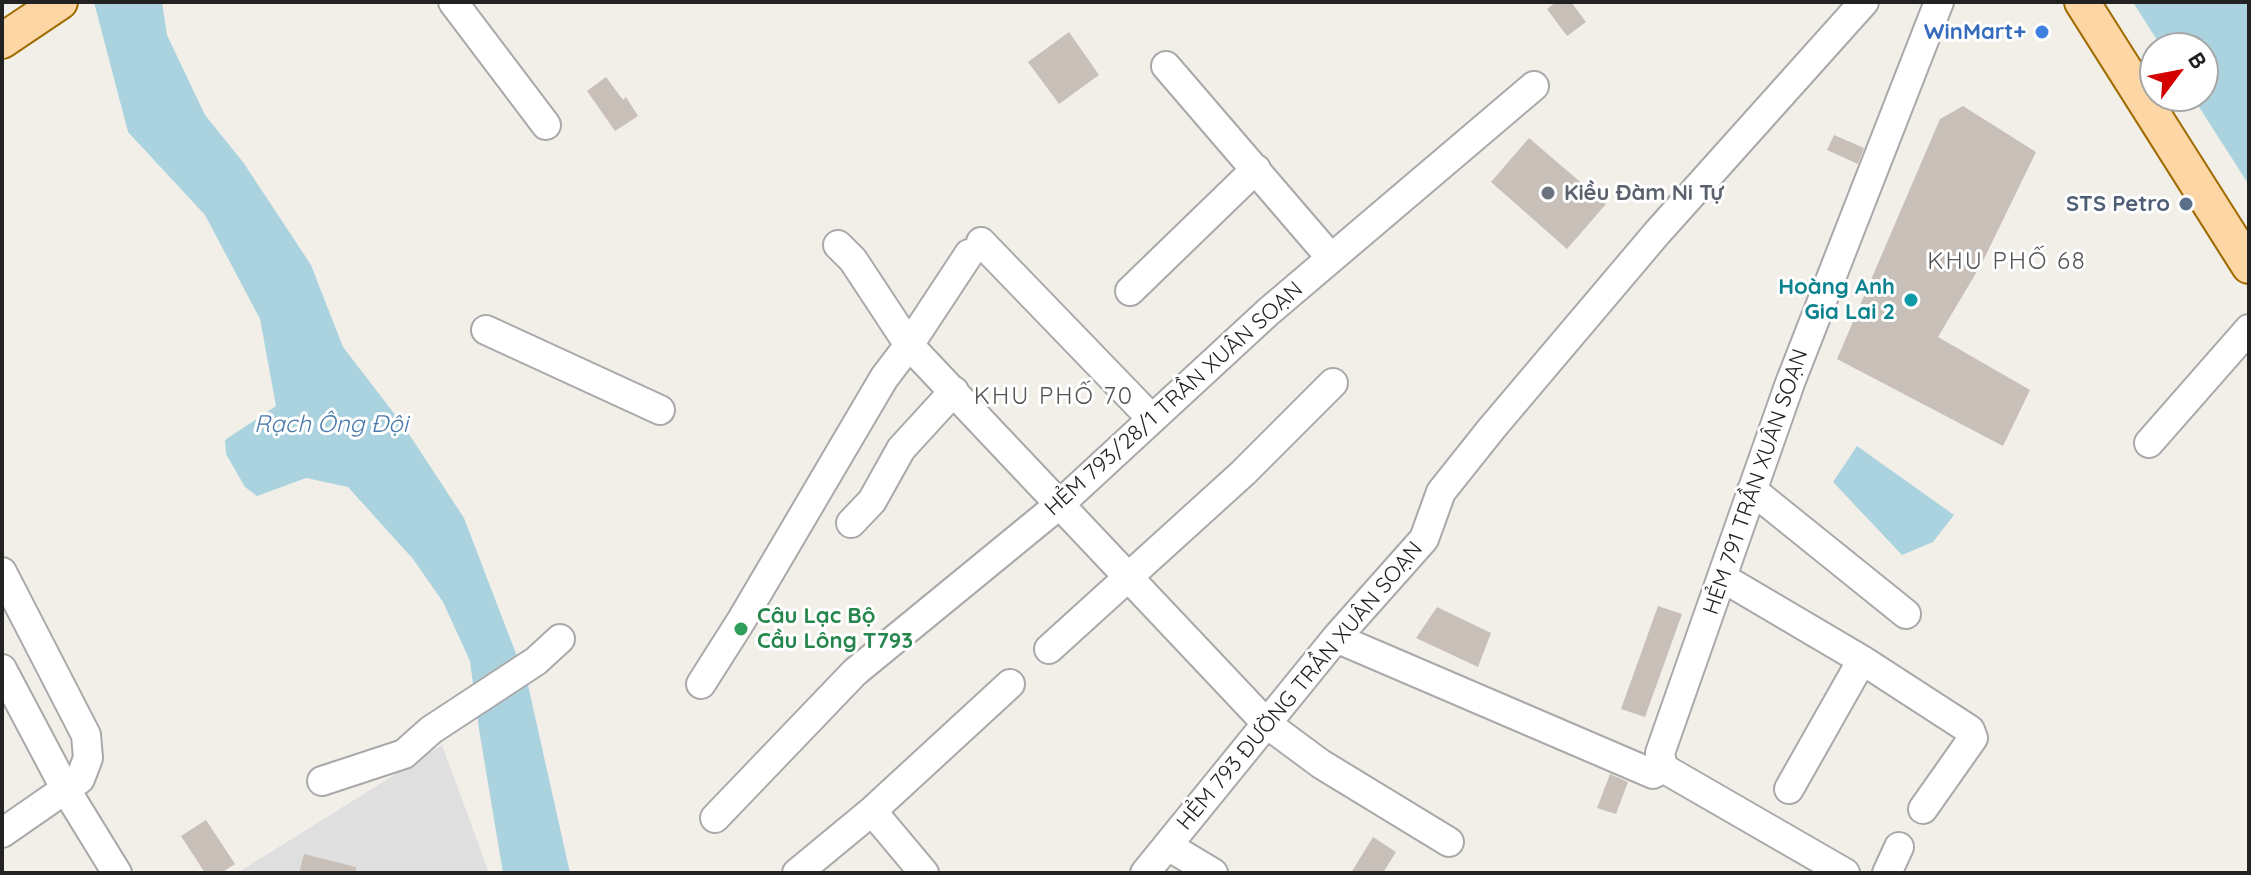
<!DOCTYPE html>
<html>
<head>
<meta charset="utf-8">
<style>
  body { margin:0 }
  #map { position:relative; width:2251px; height:875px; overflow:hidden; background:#f2efe9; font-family:Quicksand,sans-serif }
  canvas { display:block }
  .frame { position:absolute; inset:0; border:4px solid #222; pointer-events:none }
  .north { position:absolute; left:2139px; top:32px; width:80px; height:80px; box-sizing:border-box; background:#fff; border:2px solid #a7a7a7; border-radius:50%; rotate:58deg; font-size:22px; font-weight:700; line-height:32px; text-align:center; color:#222 }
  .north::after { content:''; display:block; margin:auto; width:28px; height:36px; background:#d40000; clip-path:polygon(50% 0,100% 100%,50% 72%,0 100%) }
</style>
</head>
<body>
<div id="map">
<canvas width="2251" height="875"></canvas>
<div class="frame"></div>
<div class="north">B</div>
</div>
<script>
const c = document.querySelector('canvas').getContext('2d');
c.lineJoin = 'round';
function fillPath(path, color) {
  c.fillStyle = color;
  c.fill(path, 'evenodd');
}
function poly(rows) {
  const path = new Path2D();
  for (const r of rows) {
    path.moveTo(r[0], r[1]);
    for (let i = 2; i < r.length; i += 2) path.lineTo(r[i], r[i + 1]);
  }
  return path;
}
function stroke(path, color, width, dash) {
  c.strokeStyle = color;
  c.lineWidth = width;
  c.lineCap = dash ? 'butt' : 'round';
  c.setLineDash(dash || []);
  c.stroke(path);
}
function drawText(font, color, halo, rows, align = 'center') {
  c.font = font + ' Quicksand,sans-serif';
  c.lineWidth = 6;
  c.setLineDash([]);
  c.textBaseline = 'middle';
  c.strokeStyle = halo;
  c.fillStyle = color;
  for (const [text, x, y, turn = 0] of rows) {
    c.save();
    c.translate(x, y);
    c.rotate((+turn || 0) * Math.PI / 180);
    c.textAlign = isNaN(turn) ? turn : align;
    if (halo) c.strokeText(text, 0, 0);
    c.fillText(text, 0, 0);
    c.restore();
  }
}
fillPath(poly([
  [442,745,489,873,237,873]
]), '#e0dfdf');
fillPath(poly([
  [94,2,162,2,167,35,205,115,243,162,311,265,343,347,403,425,464,518,528,685,570,873,503,873,479,729,470,661,443,602,413,559,348,487,306,478,257,496,245,487,226,454,225,440,276,406,260,319,205,215,128,132],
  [2133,2,2249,2,2249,185,2192,96,2203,96,2203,48,2162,48],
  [1857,446,1954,515,1933,542,1902,555,1833,482]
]), '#aad3df');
fillPath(poly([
  [1556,2,1571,2,1586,22,1567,36,1547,9],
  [1069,32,1099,75,1059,104,1028,62],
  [606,77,623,100,626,97,638,116,615,131,587,91],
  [1963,106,2036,152,1982,263,1938,337,2030,390,2003,446,1837,359,1940,119],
  [1834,135,1864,148,1858,164,1827,150],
  [1529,138,1606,204,1567,249,1491,182],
  [1658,606,1682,614,1645,717,1621,709],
  [1437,607,1491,633,1478,667,1416,638],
  [1610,774,1628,782,1616,814,1597,808],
  [206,820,235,864,221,873,205,873,181,836],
  [1373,837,1396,852,1383,873,1351,873],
  [304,854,356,867,356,873,299,873]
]), '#c7bfb8');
const minor = poly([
  [453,2,546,125],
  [1166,66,1331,258],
  [981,242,1152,419],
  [838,245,853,260,909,345,1267,724,1321,764,1449,842],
  [1130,291,1256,169],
  [486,330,660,410],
  [2149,443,2249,329],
  [1752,490,1906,614],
  [851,523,872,501,901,449,954,391],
  [2,572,86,735,88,758,80,779,2,833],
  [1723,578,1862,660,1970,730,1973,738,1923,809],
  [1336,638,1653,774,1663,768],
  [1049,649,1243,473,1333,383],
  [2,669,66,790,117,873],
  [701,684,741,621,884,378,909,345,969,254],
  [322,781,404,754,431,730,536,661,560,639],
  [1789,789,1862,660],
  [872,811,924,873],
  [715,818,855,672,1060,504,1268,312,1534,86],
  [1168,846,1213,873],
  [797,873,872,811,1010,684],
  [1145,873,1336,638,1424,539,1441,492,1492,428,1657,233,1864,2],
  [1845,873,1663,768,1660,753,1790,383,1939,2],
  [1887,873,1899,847]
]);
const major = poly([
  [2082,2,2249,266],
  [2,41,60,2]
]);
stroke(minor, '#a9a9a9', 32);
stroke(major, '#a06b00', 38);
stroke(minor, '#fff', 28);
stroke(major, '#fcd6a4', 34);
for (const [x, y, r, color] of [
  [2042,32,8,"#3f7fe0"],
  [1548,193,8,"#6b7280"],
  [2186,204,8,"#5c6f8a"],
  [1911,300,8,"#0f9aa8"],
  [741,629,8,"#2e9e5b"]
]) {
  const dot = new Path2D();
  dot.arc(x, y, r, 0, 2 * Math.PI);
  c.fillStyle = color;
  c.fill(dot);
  stroke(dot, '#fff', 3);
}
drawText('bold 22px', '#366cbe', '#fff', [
  ["WinMart+",2026,32]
], 'right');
drawText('bold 22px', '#5b616d', '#fff', [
  ["Kiều Đàm Ni Tự",1564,193]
], 'left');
drawText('bold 22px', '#4e5e75', '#fff', [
  ["STS Petro",2170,204]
], 'right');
drawText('bold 22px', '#0d838f', '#fff', [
  ["Hoàng Anh",1895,287],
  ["Gia Lai 2",1895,312]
], 'right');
drawText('22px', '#222', '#fff', [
  ["HẺM 793/28/1 TRẦN XUÂN SOẠN",1174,399,-42],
  ["HẺM 791 TRẦN XUÂN SOẠN",1756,482,-71],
  ["HẺM 793 ĐƯỜNG TRẦN XUÂN SOẠN",1300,686,-50]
]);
drawText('bold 22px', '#27864d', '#fff', [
  ["Câu Lạc Bộ",757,616],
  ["Cầu Lông T793",757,641]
], 'left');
c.letterSpacing = '2px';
drawText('24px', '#555', '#fff', [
  ["KHU PHỐ 68",2007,262],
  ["KHU PHỐ 70",1054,397]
]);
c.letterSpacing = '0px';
drawText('italic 24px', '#4a7aab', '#fff', [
  ["Rạch Ông Đội",331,425]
]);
</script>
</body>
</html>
